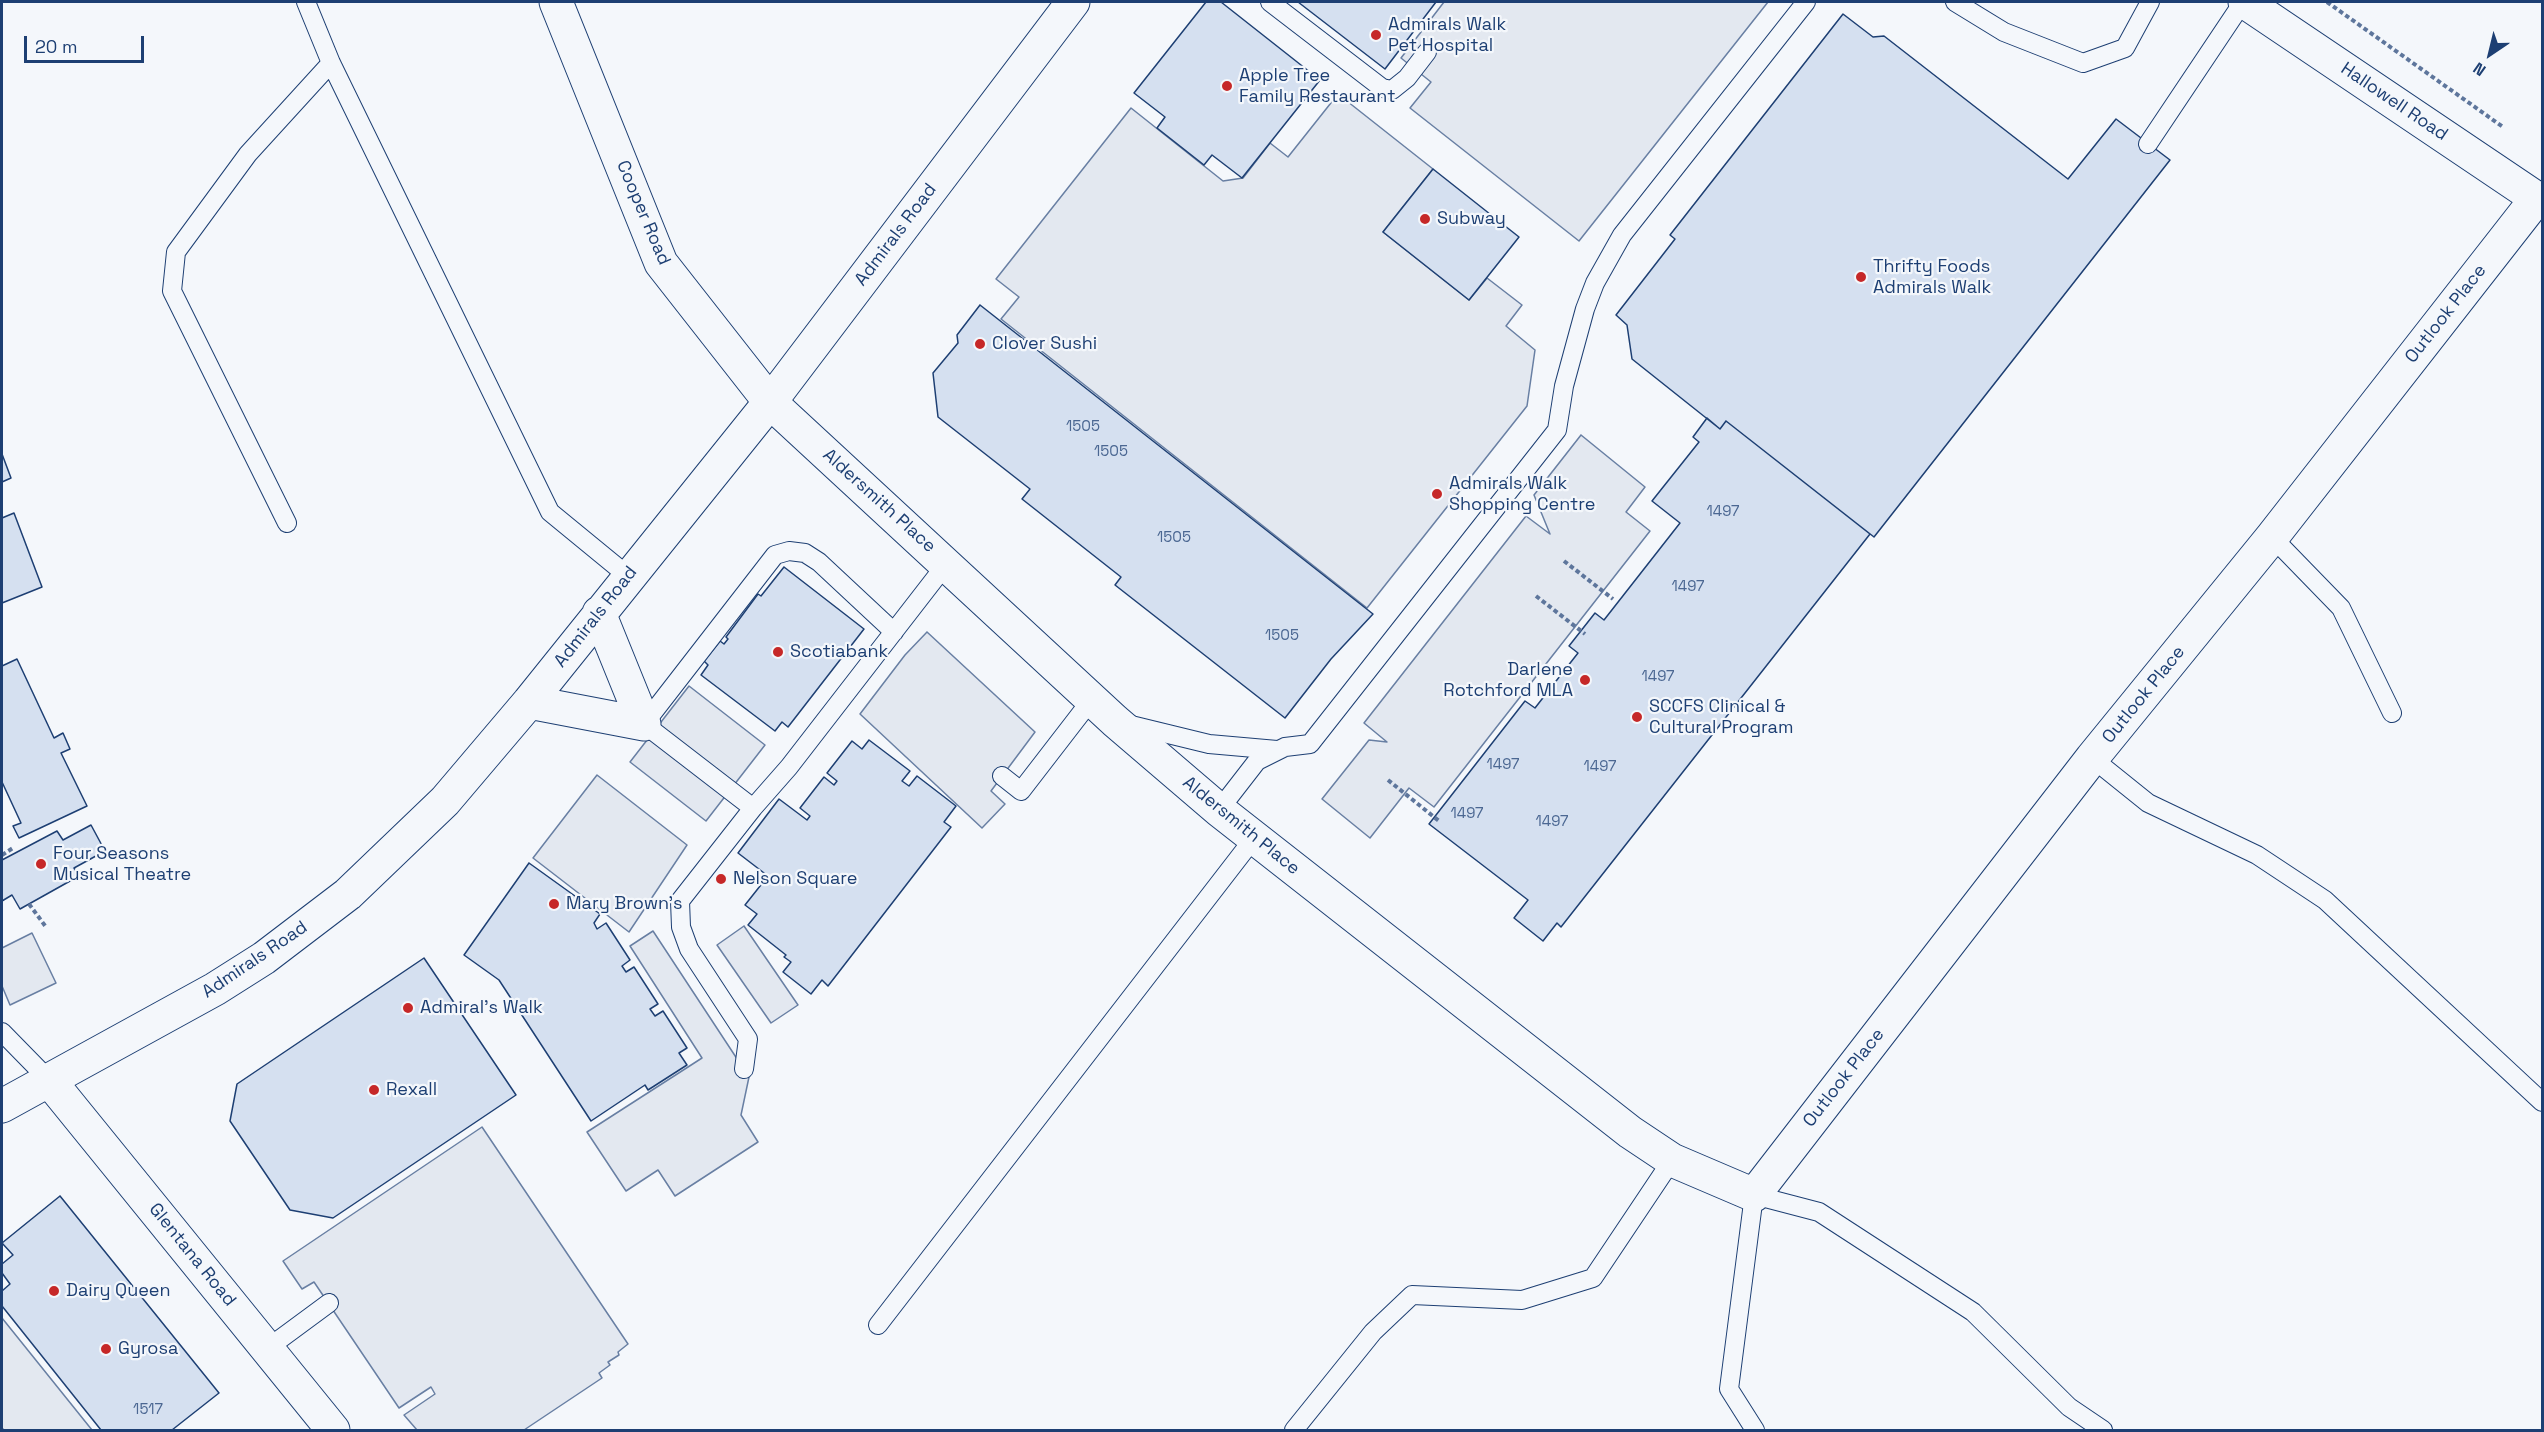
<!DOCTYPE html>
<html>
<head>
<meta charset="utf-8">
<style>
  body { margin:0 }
  #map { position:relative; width:2544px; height:1432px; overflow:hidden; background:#f4f7fb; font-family:"Space Grotesk",sans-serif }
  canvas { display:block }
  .frame { position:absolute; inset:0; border:3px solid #1d3f73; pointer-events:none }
  .north { position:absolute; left:2460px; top:24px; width:60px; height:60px; -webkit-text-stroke:4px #f4f7fb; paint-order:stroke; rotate:215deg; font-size:16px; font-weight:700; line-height:24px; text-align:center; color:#1d3f73 }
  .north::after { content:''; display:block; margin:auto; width:21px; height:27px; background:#1d3f73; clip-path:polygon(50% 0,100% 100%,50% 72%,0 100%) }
  .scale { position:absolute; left:24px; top:36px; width:120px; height:27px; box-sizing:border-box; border:3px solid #1d3f73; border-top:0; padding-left:8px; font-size:18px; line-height:21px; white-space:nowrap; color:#1d3f73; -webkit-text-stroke:4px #f4f7fb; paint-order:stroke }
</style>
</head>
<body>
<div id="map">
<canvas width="2544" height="1432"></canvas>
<div class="frame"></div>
<div class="north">N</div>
<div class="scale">20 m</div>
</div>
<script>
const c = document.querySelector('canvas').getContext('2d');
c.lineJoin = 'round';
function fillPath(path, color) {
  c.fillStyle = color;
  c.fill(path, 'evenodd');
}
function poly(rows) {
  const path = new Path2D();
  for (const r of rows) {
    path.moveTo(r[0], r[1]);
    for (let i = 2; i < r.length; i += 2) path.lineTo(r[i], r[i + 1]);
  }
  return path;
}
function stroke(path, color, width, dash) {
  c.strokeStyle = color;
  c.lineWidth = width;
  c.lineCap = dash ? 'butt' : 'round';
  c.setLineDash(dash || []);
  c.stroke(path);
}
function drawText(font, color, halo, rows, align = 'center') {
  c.font = font + ' "Space Grotesk",sans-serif';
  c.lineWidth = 4.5;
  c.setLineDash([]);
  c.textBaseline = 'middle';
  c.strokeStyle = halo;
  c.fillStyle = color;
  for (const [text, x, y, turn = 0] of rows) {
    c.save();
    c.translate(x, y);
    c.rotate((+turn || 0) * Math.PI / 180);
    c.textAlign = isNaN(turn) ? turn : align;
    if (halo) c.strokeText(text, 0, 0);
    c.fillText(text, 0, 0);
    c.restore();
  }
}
const parking = poly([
  [1444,2,1768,2,1579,241,1410,108,1431,82,1401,58,1444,2],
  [1338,94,1433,169,1383,232,1469,300,1487,278,1522,305,1506,326,1535,350,1527,406,1367,608,1001,319,1019,297,996,279,1131,108,1223,181,1243,178,1270,143,1288,157,1338,94],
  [1581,435,1645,487,1626,512,1650,531,1434,807,1409,788,1370,838,1322,799,1369,740,1387,742,1364,723,1526,516,1550,534,1534,495,1581,435],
  [927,632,1035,732,991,791,1005,804,982,828,860,714,905,655,927,632],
  [689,686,765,745,706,821,630,762,689,686],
  [597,775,687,845,629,932,533,858,597,775],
  [744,926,798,1005,771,1023,717,945,744,926],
  [653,931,749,1077,741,1115,758,1142,675,1196,658,1170,626,1191,587,1132,702,1058,630,946,653,931],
  [32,933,56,983,10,1005,2,986,2,948,32,933],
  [482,1127,628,1344,618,1352,619,1355,608,1362,610,1365,599,1373,602,1378,524,1430,417,1430,404,1415,435,1394,431,1387,399,1408,314,1282,302,1289,283,1261,482,1127],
  [2,1318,92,1430,4,1430,2,1428,2,1318]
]);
fillPath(parking, '#e3e8f0');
stroke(parking, '#687fa3', 1.5);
const building = poly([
  [1206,2,1221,2,1320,80,1242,178,1212,155,1204,165,1157,128,1165,117,1134,93,1206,2],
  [1298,2,1436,2,1385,69,1298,2],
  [1843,14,1873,37,1884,36,2068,179,2116,119,2170,160,1874,537,1726,421,1720,429,1632,359,1627,325,1616,315,1675,239,1670,235,1843,14],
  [1433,169,1519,237,1469,300,1383,232,1433,169],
  [980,305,1373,614,1331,659,1285,718,1115,585,1121,577,1022,499,1030,489,938,417,933,373,958,343,957,335,980,305],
  [1707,418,1720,429,1726,421,1870,534,1561,927,1557,923,1543,941,1514,918,1528,900,1429,824,1525,701,1535,708,1578,653,1569,646,1595,613,1604,620,1680,523,1652,501,1699,442,1693,437,1707,418],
  [2,454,11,478,2,482,2,454],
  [14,513,42,587,2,603,2,518,14,513],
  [784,567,864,629,788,727,782,722,775,731,701,675,708,665,704,661,720,641,724,644,728,639,726,637,758,594,761,596,784,567],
  [17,659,54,738,63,733,70,749,61,753,87,806,19,838,13,826,21,823,2,782,2,666,17,659],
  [869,740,910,771,902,781,909,786,917,776,956,806,944,822,951,827,828,986,822,980,811,994,783,972,791,962,784,957,786,955,748,925,757,914,745,905,768,876,738,853,779,799,807,820,810,816,800,808,824,777,834,785,837,781,827,773,852,741,862,749,869,740],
  [91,825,105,851,74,868,79,876,20,909,12,895,2,901,2,860,57,831,63,840,91,825],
  [529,863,600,914,594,923,597,929,606,923,630,960,622,966,626,972,634,967,658,1004,650,1009,655,1016,663,1011,687,1048,679,1053,687,1065,648,1090,645,1085,591,1121,499,980,464,955,529,863],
  [424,958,516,1095,333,1218,290,1210,230,1121,237,1084,424,958],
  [60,1196,219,1393,172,1430,101,1430,2,1306,2,1291,10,1284,2,1273,2,1264,13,1255,2,1243,60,1196]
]);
fillPath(building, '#d5e0f0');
stroke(building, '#1d3f73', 1.5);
const lane = poly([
  [306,2,331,63,550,512,628,576],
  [1270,2,1382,88,1392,90,1407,78,1427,52],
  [1955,2,2004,32,2083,63,2125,48,2150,2],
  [2148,144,2243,2],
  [287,523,172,291,176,252,248,154,331,63],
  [2272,537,2341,608,2392,713],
  [1127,724,1209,744,1277,750],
  [2092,758,2148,803,2257,855,2325,900,2542,1102],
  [1002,776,1021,791,1092,699],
  [753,808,644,724,775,555,789,551,805,553,819,562,894,632],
  [1219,810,1257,761,1285,747,1310,744,1557,430,1564,386,1585,309,1595,283,1622,235,1806,2],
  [2,1032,49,1080],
  [744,1069,748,1039,689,949,681,927,680,901,753,808,789,767,947,563],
  [878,1325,1254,838],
  [268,1348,329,1303],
  [1294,1430,1373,1332,1412,1295,1522,1300,1593,1278,1672,1160],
  [1755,1430,1729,1389,1754,1195,1819,1212,1973,1312,2069,1407,2103,1430]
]);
const street = poly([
  [556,2,661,263,770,402,1115,721,1219,810,1630,1132,1672,1160,1754,1195,2092,758,2272,537,2537,198],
  [2245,2,2542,202],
  [49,1080,333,1430]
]);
const secondary = poly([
  [599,613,644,724],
  [529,702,644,724],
  [2,1106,215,989,264,958,348,894,445,801,529,702,770,402,1073,2]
]);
stroke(lane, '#1d3f73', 20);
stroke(street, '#1d3f73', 35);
stroke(secondary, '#1d3f73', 35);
stroke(poly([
  [2327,2,2503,127],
  [1564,561,1613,599],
  [1536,596,1585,634],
  [1388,780,1439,821],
  [2,855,13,848],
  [29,904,46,927]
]), '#5e769c', 4, [4.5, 3]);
stroke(lane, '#f4f7fb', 18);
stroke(street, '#f4f7fb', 33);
stroke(secondary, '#f4f7fb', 33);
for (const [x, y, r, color] of [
  [1376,35,6,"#c62828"],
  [1227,86,6,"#c62828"],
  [1425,219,6,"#c62828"],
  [1861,277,6,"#c62828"],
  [980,344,6,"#c62828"],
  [1437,494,6,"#c62828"],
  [778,652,6,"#c62828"],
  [1585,680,6,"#c62828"],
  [1637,717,6,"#c62828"],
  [41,864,6,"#c62828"],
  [721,879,6,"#c62828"],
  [554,904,6,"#c62828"],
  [408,1008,6,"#c62828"],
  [374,1090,6,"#c62828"],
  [54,1291,6,"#c62828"],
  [106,1349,6,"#c62828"]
]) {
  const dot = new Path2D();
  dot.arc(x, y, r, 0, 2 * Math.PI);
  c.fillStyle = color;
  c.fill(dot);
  stroke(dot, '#f4f7fb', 2);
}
drawText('15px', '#4b6792', null, [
  ["1505",1083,427],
  ["1505",1111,452],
  ["1497",1723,512],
  ["1505",1174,538],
  ["1497",1688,587],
  ["1505",1282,636],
  ["1497",1658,677],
  ["1497",1503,765],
  ["1497",1600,767],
  ["1497",1467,814],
  ["1497",1552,822],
  ["1517",148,1410]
]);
drawText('18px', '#1d3f73', '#f4f7fb', [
  ["Admirals Walk",1388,25],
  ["Pet Hospital",1388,46],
  ["Apple Tree",1239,76],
  ["Family Restaurant",1239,97],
  ["Subway",1437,219],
  ["Thrifty Foods",1873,267],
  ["Admirals Walk",1873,288],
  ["Clover Sushi",992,344],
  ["Admirals Walk",1449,484],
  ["Shopping Centre",1449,505],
  ["Scotiabank",790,652],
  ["Darlene",1573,670,"right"],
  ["Rotchford MLA",1573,691,"right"],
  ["SCCFS Clinical &",1649,707],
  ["Cultural Program",1649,728],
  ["Four Seasons",53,854],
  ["Musical Theatre",53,875],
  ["Nelson Square",733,879],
  ["Mary Brown's",566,904],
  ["Admiral's Walk",420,1008],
  ["Rexall",386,1090],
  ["Dairy Queen",66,1291],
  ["Gyrosa",118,1349]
], 'left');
drawText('18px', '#1d3f73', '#f4f7fb', [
  ["Hallowell Road",2394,102,34],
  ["Cooper Road",643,213,67],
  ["Admirals Road",896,235,-53],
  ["Outlook Place",2446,314,-52],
  ["Aldersmith Place",879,501,42],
  ["Admirals Road",596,617,-52],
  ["Outlook Place",2144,695,-51],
  ["Aldersmith Place",1241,826,39],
  ["Admirals Road",255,960,-34],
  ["Outlook Place",1844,1078,-52],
  ["Glentana Road",192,1255,51]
]);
</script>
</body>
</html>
